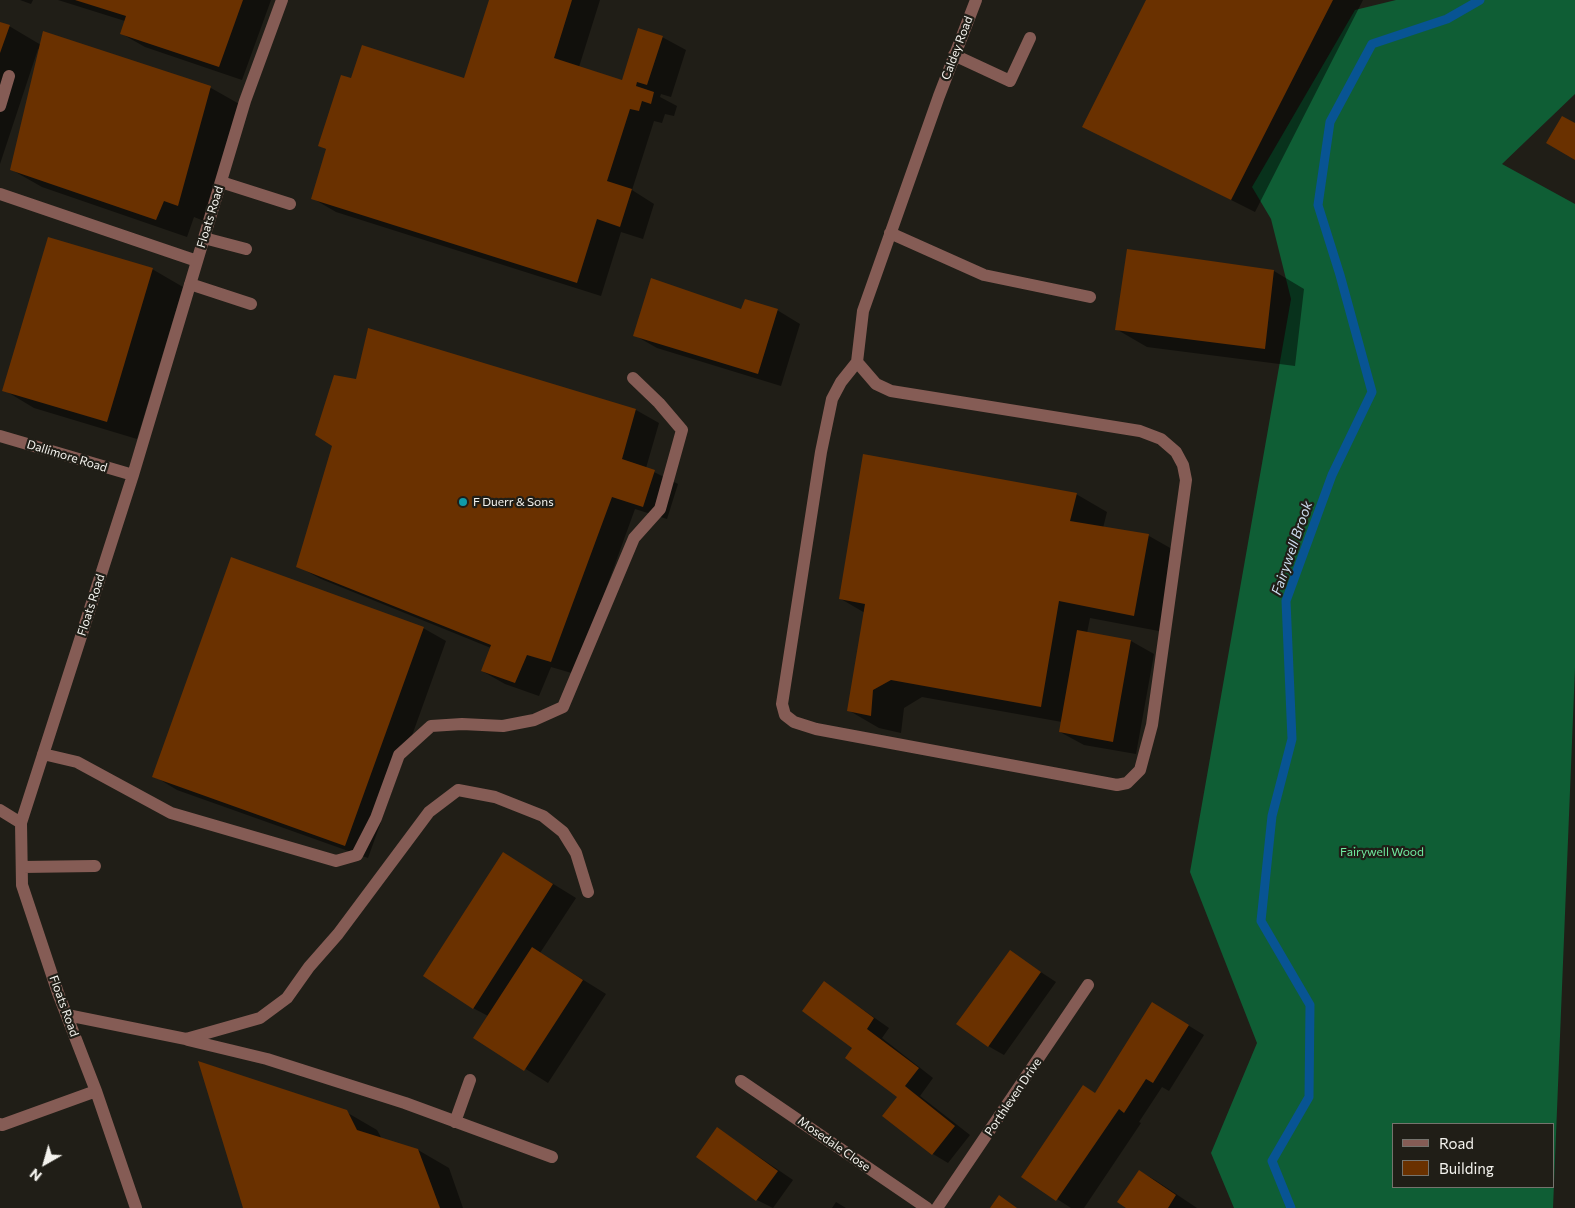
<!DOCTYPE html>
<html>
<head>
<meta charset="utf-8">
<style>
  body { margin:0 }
  #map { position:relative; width:1575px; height:1208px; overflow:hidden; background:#201e17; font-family:Commissioner,sans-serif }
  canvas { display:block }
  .legend { position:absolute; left:1392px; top:1123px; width:162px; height:65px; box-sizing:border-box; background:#201e17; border:1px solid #75736d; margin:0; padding:6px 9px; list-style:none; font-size:15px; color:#f4f3ee }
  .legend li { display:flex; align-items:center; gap:10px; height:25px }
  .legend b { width:25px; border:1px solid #75736d }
  .north { position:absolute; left:20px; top:1138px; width:50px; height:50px; -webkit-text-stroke:4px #201e17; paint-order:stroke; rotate:218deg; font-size:14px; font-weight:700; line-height:20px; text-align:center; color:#f4f3ee }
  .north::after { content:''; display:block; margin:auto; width:18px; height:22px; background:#f4f3ee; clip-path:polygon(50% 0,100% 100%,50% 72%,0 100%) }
</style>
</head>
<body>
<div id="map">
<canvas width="1575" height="1208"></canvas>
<ul class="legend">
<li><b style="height:6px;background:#855c55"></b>Road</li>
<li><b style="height:14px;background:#6a3100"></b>Building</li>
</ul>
<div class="north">N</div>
</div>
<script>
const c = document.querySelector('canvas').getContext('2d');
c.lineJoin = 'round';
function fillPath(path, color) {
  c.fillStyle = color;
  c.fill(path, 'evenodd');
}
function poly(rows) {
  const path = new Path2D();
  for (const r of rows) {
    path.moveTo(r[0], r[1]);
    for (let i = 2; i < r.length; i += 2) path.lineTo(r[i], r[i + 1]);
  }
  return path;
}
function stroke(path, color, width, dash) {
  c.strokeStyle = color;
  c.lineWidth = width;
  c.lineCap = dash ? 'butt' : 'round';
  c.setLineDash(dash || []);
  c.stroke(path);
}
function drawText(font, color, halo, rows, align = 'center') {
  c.font = font + ' Commissioner,sans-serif';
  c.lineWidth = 4.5;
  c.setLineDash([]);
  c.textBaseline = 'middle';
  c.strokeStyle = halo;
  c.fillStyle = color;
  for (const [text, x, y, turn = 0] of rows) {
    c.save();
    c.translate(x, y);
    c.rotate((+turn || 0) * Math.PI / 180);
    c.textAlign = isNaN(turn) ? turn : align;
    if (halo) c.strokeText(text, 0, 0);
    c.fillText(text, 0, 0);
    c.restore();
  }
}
fillPath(poly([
  [1396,0,1575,0,1575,94,1502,164,1575,204,1575,668,1553,1208,1234,1208,1211,1153,1257,1043,1190,872,1291,299,1271,219,1252,187,1355,10],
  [1394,1124,1554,1124,1554,1187,1394,1187]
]), '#0f5e35');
fillPath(poly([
  [20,0,33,0,31,4],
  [58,0,271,0,242,80,145,47,122,34,125,21],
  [490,0,600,0,579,67,623,81,662,37,686,50,671,97,661,94,660,97,677,106,674,116,665,114,662,123,654,121,632,190,654,204,643,239,621,232,601,296,336,212,312,198,327,150,320,146,352,80,465,79],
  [1147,0,1363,0,1255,212,1084,126],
  [0,24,9,26,41,45,44,33,211,88,241,105,209,223,194,217,187,237,42,187,12,170,40,50,38,49,0,164],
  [152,269,183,287,137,439,34,408,4,390],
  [1274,271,1304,289,1295,366,1147,347,1116,329],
  [777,310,800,324,781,386,657,348,634,335,742,311],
  [368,329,636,410,659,423,646,468,678,484,667,519,635,509,575,674,551,667,539,696,505,684,482,671,491,648,321,579,297,566,357,380],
  [1076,494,1107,512,1103,528,1149,536,1179,553,1164,632,1090,618,1087,633,1131,641,1154,654,1136,754,1084,745,1060,732,1062,722,922,697,904,708,901,733,879,728,848,710,865,613,841,599],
  [423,628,446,641,368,858,177,790,154,776],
  [503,853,576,898,540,953,606,994,548,1083,475,1037,488,1016,473,1008],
  [1010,952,1056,982,1004,1055,988,1046],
  [825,983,889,1028,882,1038,933,1078,920,1096,970,1135,948,1163,933,1154,899,1097,854,1048],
  [1168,1013,1204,1035,1169,1091,1162,1087,1139,1122,1141,1123,1084,1208,1071,1208,1023,1177],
  [346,1112,377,1130,382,1139,418,1150,449,1168,463,1208,244,1208],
  [718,1129,793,1180,773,1208,757,1200],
  [1139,1171,1155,1180,1197,1208,1128,1208],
  [836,1202,846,1208,832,1208]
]), '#0007');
stroke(poly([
  [1291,1208,1272,1161,1309,1097,1310,1005,1261,921,1272,816,1292,739,1286,601,1332,475,1372,392,1340,275,1318,205,1330,122,1372,44,1447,19,1480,0]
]), '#085493', 9);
fillPath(poly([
  [75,0,243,0,219,67,120,34,126,16],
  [489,0,572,0,554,58,622,80,638,28,663,36,647,85,637,82,636,86,654,92,651,104,642,101,639,111,630,109,607,181,632,189,620,227,597,219,577,283,311,199,326,149,318,146,341,75,351,78,362,45,464,78],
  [1146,0,1333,0,1231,200,1082,127],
  [0,22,10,25,0,53],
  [43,31,211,86,178,206,164,201,156,220,10,170],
  [1562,116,1575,123,1575,160,1546,143],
  [48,237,153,268,107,422,2,391],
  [1127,249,1274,270,1265,349,1115,330],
  [651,278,741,309,745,299,778,309,758,374,633,336],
  [368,328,636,409,622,459,655,470,643,507,612,497,551,662,527,655,515,683,481,671,491,645,296,567,332,446,315,435,334,375,356,379],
  [863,454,1077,493,1070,521,1149,534,1134,616,1059,601,1041,707,891,680,873,690,871,716,847,711,865,604,839,599],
  [231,557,424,627,345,846,152,777],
  [1077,630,1131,640,1113,742,1059,732],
  [503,852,553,884,473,1009,423,976],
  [532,947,583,980,524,1071,473,1038],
  [1010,950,1041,972,988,1047,956,1024],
  [824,981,874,1018,867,1029,919,1068,905,1086,955,1126,932,1155,882,1116,897,1097,845,1058,852,1048,802,1011],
  [1152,1002,1189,1025,1153,1083,1146,1079,1124,1113,1119,1109,1056,1201,1021,1177,1083,1085,1095,1093],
  [198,1061,347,1110,357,1130,418,1149,440,1208,243,1208],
  [717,1127,778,1171,756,1201,696,1157],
  [1139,1170,1176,1195,1168,1208,1126,1208,1117,1202],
  [999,1195,1017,1208,990,1208]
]), '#6a3100');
stroke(poly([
  [954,55,1010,81,1030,38],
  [0,106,9,76],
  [221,182,290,204],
  [0,194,197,261],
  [890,233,984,275,1090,297],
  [204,238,246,249],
  [190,284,251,304],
  [857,362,876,384,891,391,1140,431,1161,439,1176,452,1183,465,1186,480,1152,725,1140,770,1127,783,1117,785,816,729,794,722,785,715,782,704,821,452,832,399,841,382,857,362,863,311,939,96,976,0],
  [0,436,133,475],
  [43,754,77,762,171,813,336,861,357,855,376,818,399,755,431,726,462,724,503,726,534,720,563,707,634,538,660,509,682,430,659,403,633,378],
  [0,810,21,823],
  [22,867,95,866],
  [67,1015,186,1039,260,1018,287,998,309,967,338,934,429,812,458,790,495,797,543,816,563,832,576,853,588,892],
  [188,1040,267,1059,405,1103,552,1157],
  [741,1081,927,1208],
  [455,1122,470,1080],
  [0,1124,2,1125,96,1091],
  [136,1208,96,1091,58,993,22,885,21,823,133,475,245,101,282,0],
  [937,1208,1088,985]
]), '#855c55', 12);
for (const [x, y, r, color] of [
  [463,502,5,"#0f9aa8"]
]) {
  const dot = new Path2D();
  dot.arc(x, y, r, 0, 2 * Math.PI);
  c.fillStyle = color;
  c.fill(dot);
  stroke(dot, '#201e17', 2);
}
drawText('12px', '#f4f3ee', '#201e17', [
  ["Caldey Road",957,48,-69],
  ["Floats Road",210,217,-73],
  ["Dallimore Road",67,456,17],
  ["Floats Road",91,605,-72],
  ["Floats Road",64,1006,70],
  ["Porthleven Drive",1013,1097,-56],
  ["Mosedale Close",834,1144,35]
]);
drawText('12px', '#f4f3ee', '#201e17', [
  ["F Duerr & Sons",473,502]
], 'left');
drawText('12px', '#71eda2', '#201e17', [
  ["Fairywell Wood",1382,852]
]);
drawText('italic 14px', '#cbdbee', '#201e17', [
  ["Fairywell Brook",1292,548,-71]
]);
</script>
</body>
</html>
